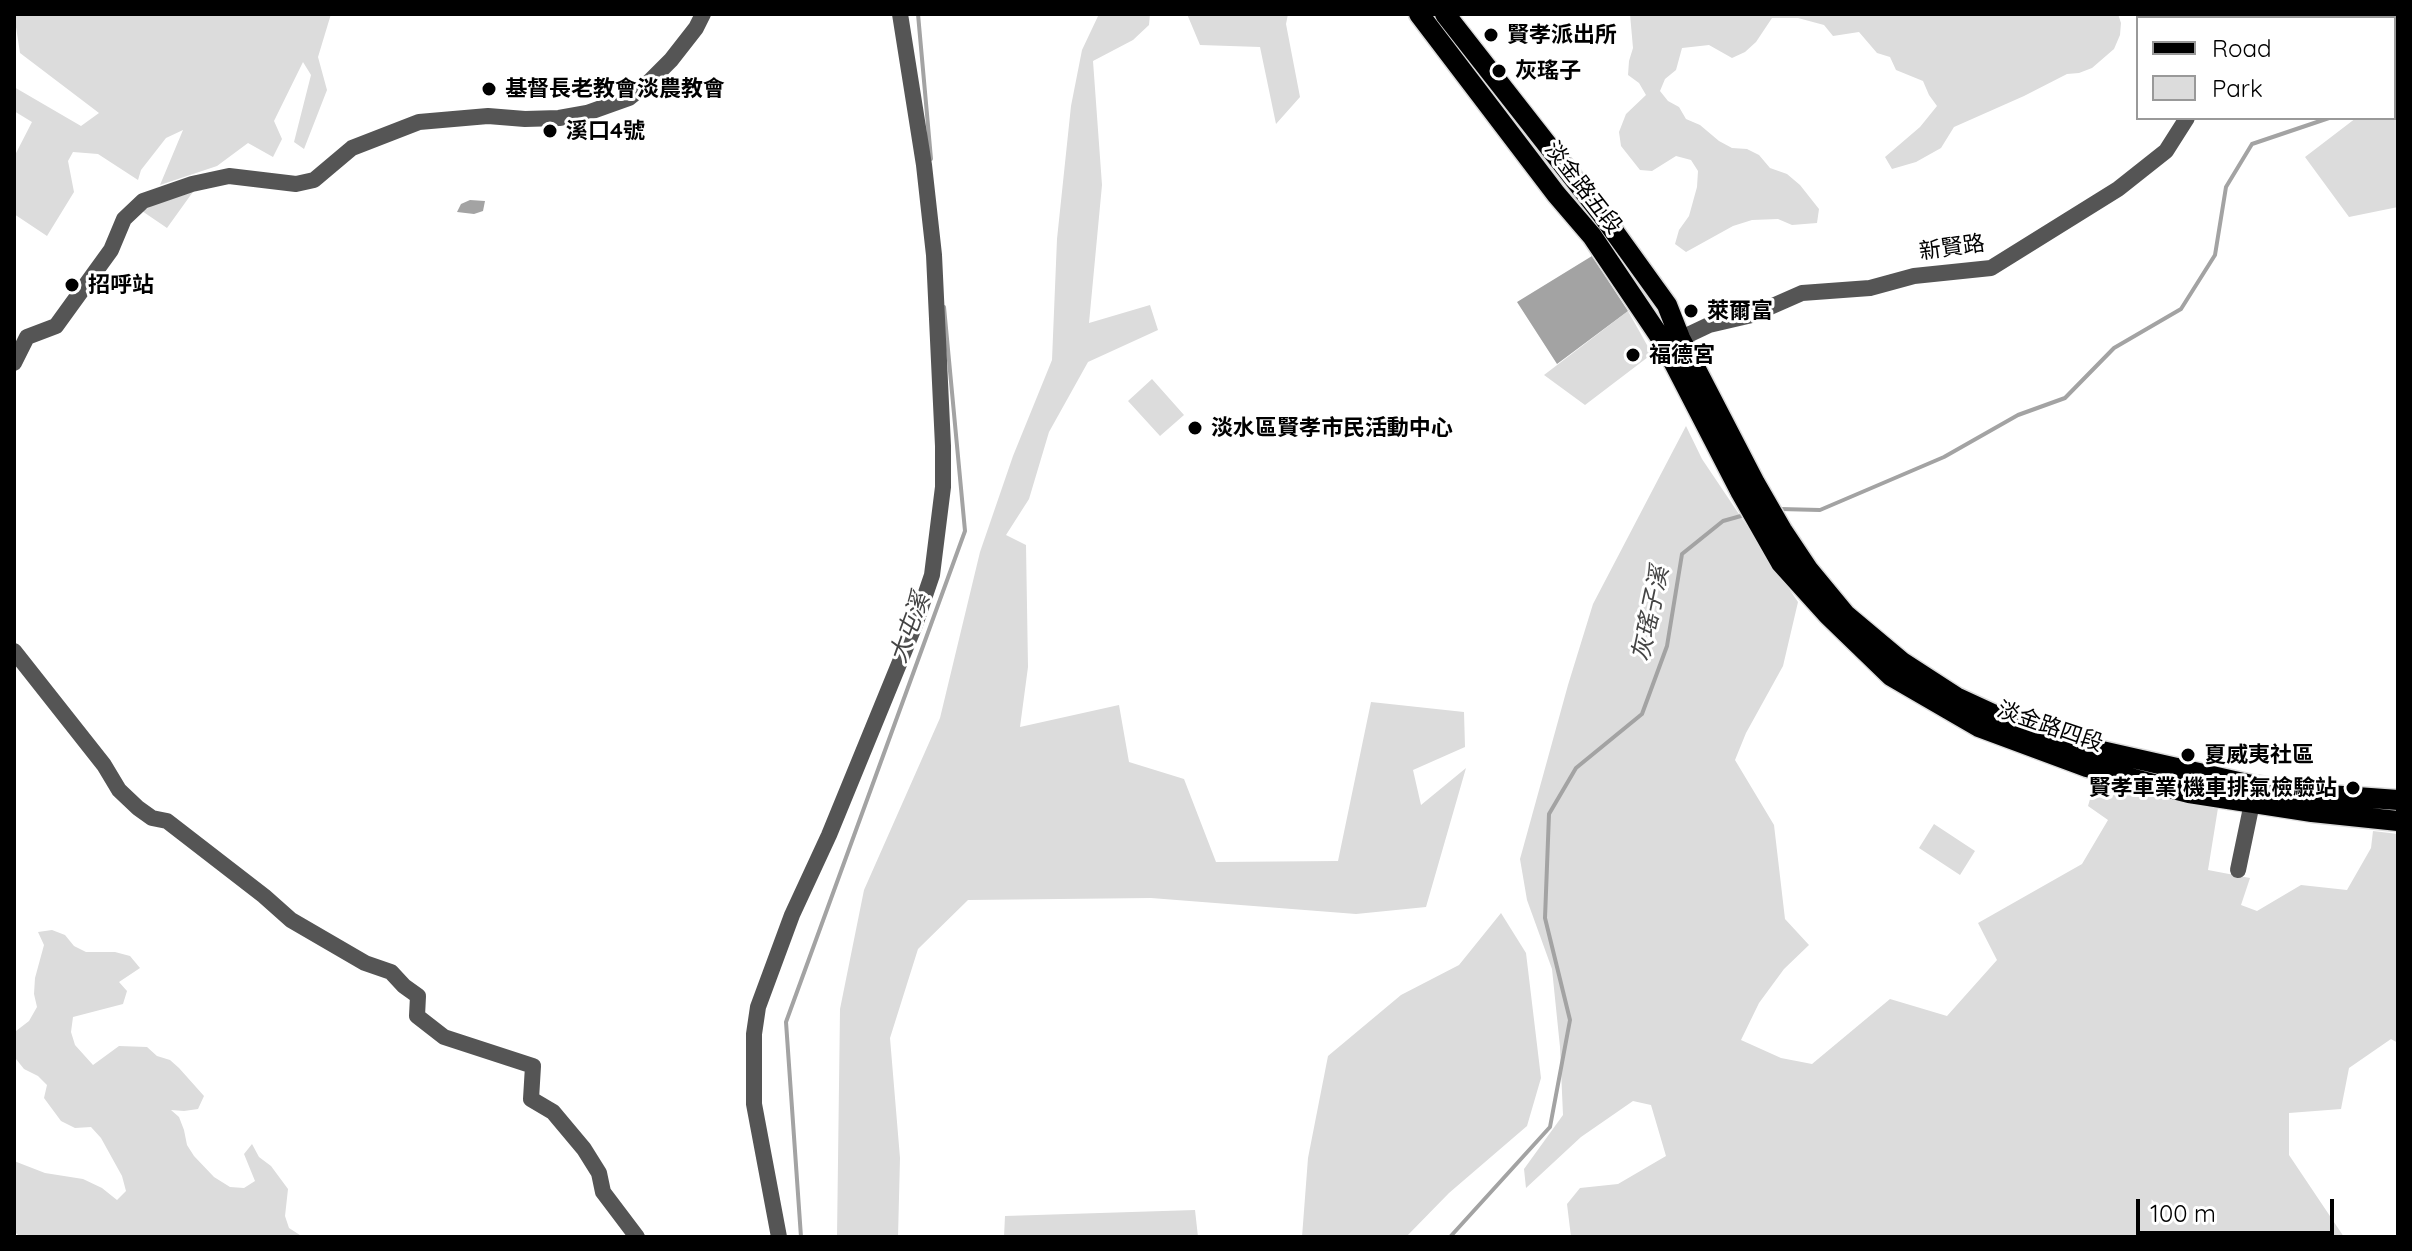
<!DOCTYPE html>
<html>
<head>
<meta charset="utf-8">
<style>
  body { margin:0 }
  #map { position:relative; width:2412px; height:1251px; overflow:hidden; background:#fff; font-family:Quicksand,sans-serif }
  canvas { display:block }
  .frame { position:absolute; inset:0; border:16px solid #000; pointer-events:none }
  .legend { position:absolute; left:2136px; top:16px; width:260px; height:104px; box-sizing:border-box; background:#fff; border:2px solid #999; margin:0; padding:10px 14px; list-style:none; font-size:24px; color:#000 }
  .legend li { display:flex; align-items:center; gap:16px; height:40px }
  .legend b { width:40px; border:2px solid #999 }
  .scale { position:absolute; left:2136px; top:1199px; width:198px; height:36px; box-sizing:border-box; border:4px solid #000; border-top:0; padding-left:10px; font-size:24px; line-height:28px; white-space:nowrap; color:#000; -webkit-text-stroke:6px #fff; paint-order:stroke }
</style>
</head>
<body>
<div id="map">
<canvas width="2412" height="1251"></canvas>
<div class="frame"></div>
<ul class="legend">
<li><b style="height:10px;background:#000"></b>Road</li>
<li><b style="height:22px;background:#dcdcdc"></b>Park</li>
</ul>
<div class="scale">100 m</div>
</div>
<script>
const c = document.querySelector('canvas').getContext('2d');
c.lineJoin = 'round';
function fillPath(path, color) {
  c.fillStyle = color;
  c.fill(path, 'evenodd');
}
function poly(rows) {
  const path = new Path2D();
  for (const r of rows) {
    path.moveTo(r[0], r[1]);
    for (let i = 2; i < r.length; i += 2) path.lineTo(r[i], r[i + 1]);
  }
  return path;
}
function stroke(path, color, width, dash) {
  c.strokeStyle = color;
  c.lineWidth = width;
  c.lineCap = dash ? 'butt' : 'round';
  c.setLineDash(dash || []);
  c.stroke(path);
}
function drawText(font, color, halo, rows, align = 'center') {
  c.font = font + ' Quicksand,"Noto Sans TC",sans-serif';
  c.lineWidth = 6;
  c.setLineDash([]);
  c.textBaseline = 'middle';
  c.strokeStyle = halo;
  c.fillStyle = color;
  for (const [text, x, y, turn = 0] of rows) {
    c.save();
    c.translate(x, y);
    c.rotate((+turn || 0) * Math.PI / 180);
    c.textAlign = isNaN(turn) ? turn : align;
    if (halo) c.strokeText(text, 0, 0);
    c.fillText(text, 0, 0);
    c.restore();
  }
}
fillPath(poly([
  [14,14,331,14,318,57,327,90,304,149,294,142,311,75,303,62,274,121,282,139,273,157,248,143,217,166,160,185,183,130,166,138,141,170,138,180,98,154,73,152,68,161,74,192,47,236,14,214,14,157,32,122,14,111,14,87,81,126,99,113,20,53],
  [1099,14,1150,14,1149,25,1133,40,1093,61,1102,185,1089,323,1150,305,1158,330,1088,362,1049,432,1029,499,1006,535,1026,545,1028,667,1020,727,1119,705,1129,762,1184,779,1216,862,1338,861,1371,702,1464,712,1465,747,1413,770,1421,805,1466,768,1426,907,1356,914,1151,898,968,900,918,949,890,1038,900,1158,898,1237,837,1237,840,1009,864,890,940,718,980,552,1013,456,1052,360,1057,239,1071,106,1082,50],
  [1187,14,1288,14,1286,24,1300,97,1276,124,1260,47,1200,45],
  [1630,14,2118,14,2121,23,2120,35,2114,49,2092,68,2079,73,2067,74,2024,96,1954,127,1941,148,1916,162,1892,169,1885,157,1920,127,1937,106,1929,95,1923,81,1896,70,1890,57,1877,53,1859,32,1833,36,1824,25,1798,18,1772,18,1756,42,1745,52,1732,58,1709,45,1682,48,1676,70,1665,79,1660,91,1668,101,1679,107,1686,119,1700,125,1719,141,1732,148,1747,149,1759,155,1770,168,1787,174,1800,185,1819,209,1817,223,1792,225,1778,219,1752,220,1733,226,1686,252,1675,244,1679,230,1689,216,1697,187,1698,171,1691,160,1676,156,1652,171,1640,170,1621,146,1619,132,1626,114,1646,95,1639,83,1628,75,1629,61,1633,48],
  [2398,86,2398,207,2349,217,2305,157,2356,118,2394,118,2394,89],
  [195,189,167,228,142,211,163,200],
  [1628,311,1652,354,1585,405,1544,375],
  [1152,379,1184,415,1160,436,1128,401],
  [1686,426,1702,459,1798,602,1783,666,1746,733,1735,760,1774,825,1785,919,1809,945,1784,969,1759,1003,1741,1040,1781,1058,1812,1064,1890,999,1947,1016,1997,960,1978,923,2082,864,2108,820,2088,806,2095,782,2133,792,2218,808,2208,870,2250,878,2241,905,2257,911,2301,885,2347,890,2371,848,2373,831,2398,834,2396,989,2398,992,2398,1043,2391,1039,2349,1068,2341,1109,2289,1113,2289,1155,2344,1237,1571,1237,1567,1204,1580,1188,1618,1184,1666,1156,1651,1105,1633,1101,1581,1137,1526,1188,1524,1169,1563,1115,1560,1047,1552,969,1527,900,1520,859,1568,685,1593,604],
  [1934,824,1975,851,1960,875,1919,848],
  [1501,913,1526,953,1541,1078,1527,1126,1449,1193,1406,1237,1302,1237,1308,1158,1328,1056,1401,995,1459,965],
  [52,930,65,935,74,946,86,952,115,952,130,956,140,968,119,982,127,991,123,1004,73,1017,71,1032,75,1045,93,1065,119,1046,147,1047,157,1056,170,1060,179,1068,204,1096,198,1109,184,1111,171,1110,179,1117,184,1130,187,1145,194,1156,214,1177,230,1187,244,1188,255,1181,244,1154,252,1144,259,1157,271,1166,288,1189,285,1216,289,1228,303,1237,21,1237,14,1232,14,1161,45,1173,83,1179,102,1188,117,1200,126,1191,122,1176,101,1138,91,1127,75,1128,61,1121,44,1098,47,1085,38,1076,24,1069,16,1059,14,1046,16,1031,29,1021,37,1007,34,994,35,978,44,945,38,932],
  [1195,1210,1198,1237,1004,1237,1005,1216]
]), '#dcdcdc');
fillPath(poly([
  [470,200,485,201,483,211,474,214,457,212,461,204],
  [1592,256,1628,311,1557,364,1517,302]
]), '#a3a3a3');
stroke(poly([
  [918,14,931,159],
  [2394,70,2398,67],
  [1780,509,1820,510,1944,457,2018,415,2065,398,2114,348,2181,309,2215,255,2226,187,2252,144,2329,118],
  [801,1237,786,1022,965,531,944,307],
  [1450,1237,1550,1127,1570,1020,1545,918,1549,814,1576,768,1642,714,1667,646,1682,554,1723,521,1748,514]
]), '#a3a3a3', 4);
const major = poly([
  [1419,14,1556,194,1592,236,1662,340,1740,491,1781,563,1828,615,1891,676,1979,727,2087,767,2189,793,2312,812,2398,821],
  [1445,14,1600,212,1667,305,1680,338,1755,483,1782,530,1808,569,1846,615,1902,662,1956,697,2019,726,2093,749,2252,785,2315,794,2398,800]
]);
stroke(major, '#dbdbdb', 23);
stroke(poly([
  [2226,18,2227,14],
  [1671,343,1709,325,1752,315,1802,293,1870,288,1914,276,1991,268,2118,189,2166,151,2187,118],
  [14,363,27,337,56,326,111,250,124,219,143,201,192,184,229,176,296,184,314,180,352,148,419,122,488,116,525,119,559,118,587,113,629,98,650,81,671,60,696,28,703,14],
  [14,651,104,765,119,790,138,808,152,818,167,821,264,896,291,920,365,963,391,972,404,986,418,996,417,1016,444,1037,533,1066,531,1099,553,1112,584,1149,599,1173,603,1192,637,1237],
  [2238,870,2252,803],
  [779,1237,754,1104,754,1034,758,1007,792,915,829,835,915,625,932,575,943,487,943,446,934,255,924,165,900,14]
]), '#555', 16);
stroke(major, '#000', 20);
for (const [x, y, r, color] of [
  [1491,35,8,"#000"],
  [1499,71,8,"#000"],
  [489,89,8,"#000"],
  [550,131,8,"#000"],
  [72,285,8,"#000"],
  [1691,311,8,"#000"],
  [1633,355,8,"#000"],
  [1195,428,8,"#000"],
  [2188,755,8,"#000"],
  [2353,788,8,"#000"]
]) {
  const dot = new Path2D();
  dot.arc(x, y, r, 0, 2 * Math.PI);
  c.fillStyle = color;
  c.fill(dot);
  stroke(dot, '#fff', 3);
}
drawText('bold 22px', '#000', '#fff', [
  ["賢孝派出所",1507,35],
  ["灰瑤子",1515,71],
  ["基督長老教會淡農教會",505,89],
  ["溪口4號",566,131],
  ["招呼站",88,285],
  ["萊爾富",1707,311],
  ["福德宮",1649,355],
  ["淡水區賢孝市民活動中心",1211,428],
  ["夏威夷社區",2204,755],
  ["賢孝車業 機車排氣檢驗站",2337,788,"right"]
], 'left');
drawText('22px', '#000', '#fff', [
  ["淡金路五段",1583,188,52],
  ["新賢路",1952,248,-8],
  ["淡金路四段",2050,727,19]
]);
drawText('italic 24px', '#444', '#fff', [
  ["灰瑤子溪",1651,614,-78],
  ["大屯溪",910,628,-70]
]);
</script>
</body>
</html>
